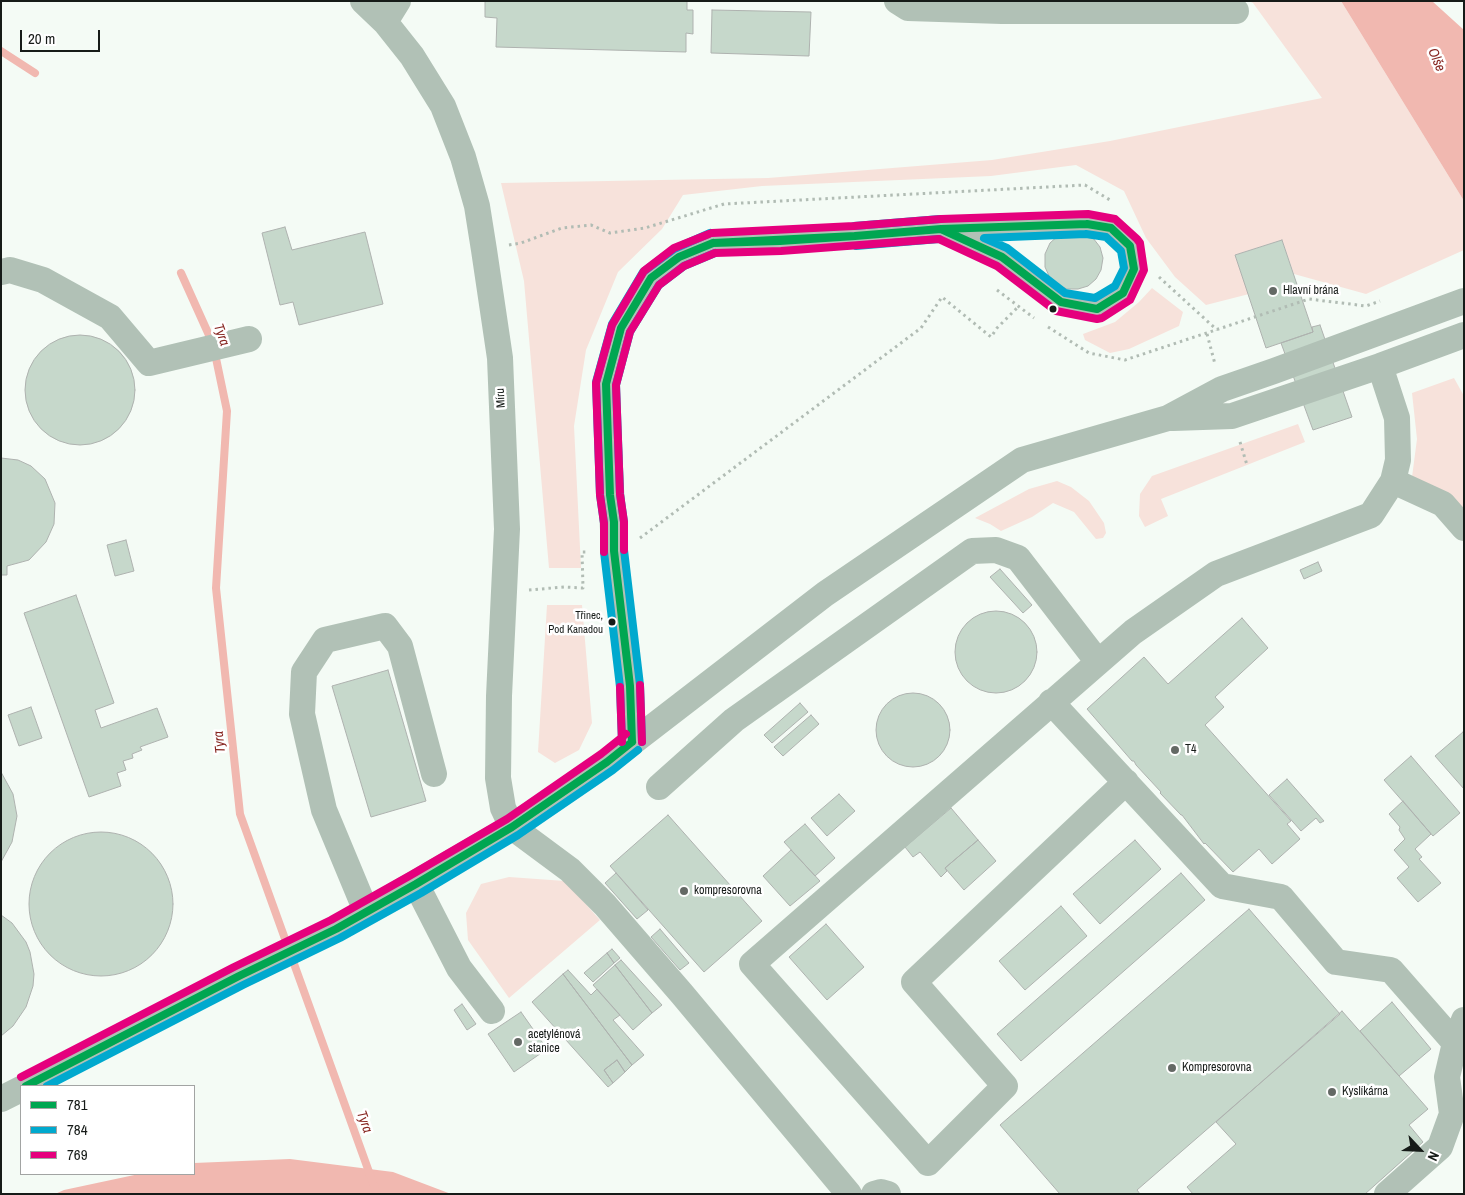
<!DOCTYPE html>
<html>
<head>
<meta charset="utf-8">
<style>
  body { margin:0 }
  #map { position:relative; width:1465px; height:1195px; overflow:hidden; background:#f4fbf5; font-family:"Archivo Narrow",sans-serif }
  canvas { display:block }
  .frame { position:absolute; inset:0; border:2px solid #161b18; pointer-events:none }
  .legend { position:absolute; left:20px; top:1085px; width:175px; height:90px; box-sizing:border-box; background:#fff; border:1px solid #a2a4a3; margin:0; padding:6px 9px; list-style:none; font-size:15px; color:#161b18 }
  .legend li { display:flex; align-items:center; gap:10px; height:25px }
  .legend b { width:25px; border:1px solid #a2a4a3 }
  .north { position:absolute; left:1395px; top:1125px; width:50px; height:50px; -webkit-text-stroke:4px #fff; paint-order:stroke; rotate:115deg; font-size:14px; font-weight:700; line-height:20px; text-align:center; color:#161b18 }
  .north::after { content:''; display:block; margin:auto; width:18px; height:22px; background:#161b18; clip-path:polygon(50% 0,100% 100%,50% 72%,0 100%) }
  .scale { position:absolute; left:20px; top:30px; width:80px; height:22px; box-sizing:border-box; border:2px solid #161b18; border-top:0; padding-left:6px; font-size:15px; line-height:18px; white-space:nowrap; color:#161b18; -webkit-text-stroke:4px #fff; paint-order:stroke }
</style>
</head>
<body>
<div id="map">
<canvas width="1465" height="1195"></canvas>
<div class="frame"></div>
<ul class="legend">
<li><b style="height:6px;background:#00a651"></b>781</li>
<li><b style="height:6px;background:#00a9ce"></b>784</li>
<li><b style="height:6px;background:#e5007d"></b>769</li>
</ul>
<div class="north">N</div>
<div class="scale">20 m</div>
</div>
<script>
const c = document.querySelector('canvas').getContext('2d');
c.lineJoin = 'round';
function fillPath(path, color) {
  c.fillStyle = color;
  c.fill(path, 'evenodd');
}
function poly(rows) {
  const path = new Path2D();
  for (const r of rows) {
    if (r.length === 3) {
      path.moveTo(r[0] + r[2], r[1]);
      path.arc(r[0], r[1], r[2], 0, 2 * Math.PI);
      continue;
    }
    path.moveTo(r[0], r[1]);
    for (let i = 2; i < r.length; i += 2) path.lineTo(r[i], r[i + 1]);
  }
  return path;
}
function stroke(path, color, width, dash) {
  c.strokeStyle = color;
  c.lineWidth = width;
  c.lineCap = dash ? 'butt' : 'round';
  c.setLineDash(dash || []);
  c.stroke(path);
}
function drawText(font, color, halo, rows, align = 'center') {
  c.font = font + ' "Archivo Narrow",sans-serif';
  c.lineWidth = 5;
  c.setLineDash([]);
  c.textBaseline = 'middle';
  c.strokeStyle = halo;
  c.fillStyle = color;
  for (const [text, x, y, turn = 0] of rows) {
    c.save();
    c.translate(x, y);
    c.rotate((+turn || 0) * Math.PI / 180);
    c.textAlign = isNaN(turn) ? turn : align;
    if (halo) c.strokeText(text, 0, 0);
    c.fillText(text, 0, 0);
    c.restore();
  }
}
fillPath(poly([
  [1249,1,1341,1,1464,201,1464,250,1366,294,1294,274,1282,240,1235,255,1249,294,1206,305,1175,277,1146,238,1124,191,1076,165,991,176,762,186,683,195,662,229,618,272,586,350,574,426,581,568,549,568,524,281,501,183,768,178,992,160,1110,141,1322,98,1253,3],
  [1152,288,1183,312,1179,326,1129,349,1110,353,1085,340,1083,334,1115,322,1139,302],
  [1454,378,1464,396,1464,518,1409,500,1417,439,1412,393],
  [1298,424,1305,442,1161,499,1168,516,1145,527,1139,516,1140,494,1152,476],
  [1057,481,1071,487,1089,501,1104,523,1106,533,1103,538,1096,539,1074,512,1053,503,1032,517,1001,531,990,524,975,518,1029,489],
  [547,605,582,605,592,723,579,750,555,763,538,752],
  [509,877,565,881,600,920,509,998,468,940,466,913,481,884]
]), '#f7e2db');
fillPath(poly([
  [1341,1,1432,1,1464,30,1464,201],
  [290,1159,393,1172,451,1194,55,1194,64,1190,139,1174,194,1174,194,1163]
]), '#f1b8b0');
stroke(poly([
  [1,51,35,73],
  [181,273,213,344,227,411,216,588,240,814,377,1194]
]), '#f1b8b0', 8);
const building = poly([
  [485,1,687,1,687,10,693,10,693,34,686,33,686,52,496,47,497,18,485,17,485,1],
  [712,10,811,12,809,56,711,53,712,10],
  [285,227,292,250,365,232,383,304,299,325,293,302,280,305,262,233,285,227],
  [1059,235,1093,238,1100,247,1103,258,1101,270,1096,279,1088,286,1078,289,1067,289,1058,285,1050,278,1045,267,1045,254,1050,243,1059,235],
  [1282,240,1313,332,1266,348,1235,255,1282,240],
  [1320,325,1352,417,1313,430,1281,343,1313,332,1312,327,1320,325],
  [80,390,55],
  [1,458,18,460,31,466,45,479,55,503,54,524,46,542,29,560,7,566,7,575,1,575,1,458],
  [126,540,134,571,115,576,107,545,126,540],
  [1318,562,1322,571,1304,579,1300,570,1318,562],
  [1000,569,1032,605,1023,613,990,577,1000,569],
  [76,595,114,703,95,710,101,728,157,708,168,737,140,747,142,750,132,754,133,758,123,761,126,770,117,773,121,786,89,797,24,613,76,595],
  [996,652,41],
  [1242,618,1268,648,1215,697,1224,707,1205,725,1291,821,1287,824,1300,839,1272,864,1259,849,1233,872,1205,843,1204,844,1182,815,1181,815,1160,793,1161,792,1136,765,1134,761,1132,761,1087,709,1144,657,1168,684,1242,618],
  [388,670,426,801,371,817,332,686,388,670],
  [913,730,37],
  [800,703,808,712,772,743,764,735,800,703],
  [31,707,42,738,19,746,8,715,31,707],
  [811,715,819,724,783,756,774,747,811,715],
  [1463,732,1464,733,1464,789,1435,756,1463,732],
  [1411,756,1460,813,1433,836,1384,780,1411,756],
  [1,772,13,794,17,816,12,842,1,862,1,772],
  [1287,779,1324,821,1320,823,1316,818,1301,831,1269,795,1287,779],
  [839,794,855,811,827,836,811,818,839,794],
  [1403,801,1431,834,1415,849,1422,857,1419,859,1441,883,1418,902,1397,878,1409,867,1394,850,1405,839,1399,830,1400,827,1389,814,1403,801],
  [951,808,978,840,945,868,947,871,941,877,920,852,913,857,905,847,951,808],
  [668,815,762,921,704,972,610,866,668,815],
  [805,824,835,858,815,876,784,842,805,824],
  [101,904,72],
  [978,840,996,861,964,890,945,868,978,840],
  [1135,840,1161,869,1100,924,1073,894,1135,840],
  [791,850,820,881,790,906,763,876,791,850],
  [616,873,648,910,637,919,605,883,616,873],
  [1181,873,1205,900,1021,1061,997,1034,1181,873],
  [1061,906,1087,936,1025,990,999,961,1061,906],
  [1249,909,1340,1014,1137,1190,1140,1194,1060,1194,1000,1125,1249,909],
  [1,915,12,923,26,942,30,952,34,974,33,986,26,1007,13,1026,1,1036,1,915],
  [826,924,864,967,827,1000,789,957,826,924],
  [660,929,689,963,680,970,651,937,660,929],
  [612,949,620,958,614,963,607,953,612,949],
  [607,953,614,963,593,982,584,973,607,953],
  [621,960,662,1005,652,1013,615,965,621,960],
  [615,965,652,1013,633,1030,593,985,615,965],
  [568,970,591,995,597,989,620,1015,613,1020,644,1055,632,1065,563,974,568,970],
  [563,974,632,1065,625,1072,617,1060,604,1070,613,1083,608,1087,532,1002,563,974],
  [1392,1002,1431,1049,1399,1076,1360,1031,1392,1002],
  [462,1004,476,1024,467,1030,454,1010,462,1004],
  [1342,1011,1428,1109,1409,1125,1423,1142,1365,1194,1193,1194,1187,1187,1236,1144,1216,1122,1342,1011],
  [521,1012,547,1049,514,1072,488,1034,521,1012],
  [617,1060,625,1072,613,1083,604,1070,617,1060]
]);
fillPath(building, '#c6d8cb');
stroke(building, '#aeb2af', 1);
stroke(poly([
  [509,245,521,243,562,228,591,225,610,233,645,228,724,204,1085,185,1110,200],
  [1159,277,1217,330],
  [997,290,1034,318],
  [1048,327,1089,353,1125,360,1309,299,1366,306,1380,301],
  [1207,334,1215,364],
  [1240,442,1247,465],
  [640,538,921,328,942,297,991,337,997,328,1018,307],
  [529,590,564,587,583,588,582,552,587,552]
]), '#b1bcb4', 3, [2.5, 4]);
stroke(poly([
  [363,1,385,22,412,56,443,106,463,157,477,206,484,250,500,358,507,529,499,696,498,778,503,808,512,827,570,870,605,905,682,994,849,1194],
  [897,1,908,8,1002,11,1236,11],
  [385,22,398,1],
  [1,272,10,270,43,280,110,317,149,363,249,339],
  [1173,418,1232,416,1380,366,1464,335],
  [1393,481,1443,504,1464,528],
  [1051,702,1222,886,1281,897,1336,962,1391,970,1455,1043],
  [632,742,630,686,614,551,606,384,621,328,651,278,679,257,713,243,855,236,941,229,1087,224,1111,228,1130,246,1134,269,1123,293,1097,309,1061,302,1002,257,941,229],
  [1126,782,914,982,1005,1086,928,1163,752,964,1133,632,1216,574,1371,515,1393,481,1398,460,1397,418,1380,366],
  [659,787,734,720,972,551,996,550,1018,558,1098,662],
  [416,884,459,968,492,1011],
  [366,911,324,810,302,714,304,672,325,640,385,626,400,646,434,774],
  [26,1086,239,976,336,929,512,827,607,762,825,594,1022,460,1168,418,1222,389,1274,371,1464,301],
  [1,1099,21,1089],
  [874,1194,881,1192,888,1194],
  [1387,1194,1440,1147,1452,1114,1447,1077,1455,1043,1464,1020]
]), '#b1c1b6', 26);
stroke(poly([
  [1087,224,1111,228,1130,246,1134,269,1123,293,1097,309,1061,302,1002,257,941,229,1087,224],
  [855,236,941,229],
  [713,243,855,236],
  [713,243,780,241,855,236],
  [614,551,630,686],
  [614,551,630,686],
  [614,551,614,522,610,495,606,384,621,328,651,278,679,257,713,243],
  [630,686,632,742],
  [26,1086,239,976,336,929,416,884,512,827,607,762,632,742]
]), '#00a651', 8);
stroke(poly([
  [854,226,940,219],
  [1086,234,1106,237,1121,251,1124,268,1115,286,1095,298,1065,293,1007,248,984,238,1086,234],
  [856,246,939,239],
  [622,742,620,687,604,552,604,523,600,495,596,382,612,324,643,272,674,249,710,233],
  [642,742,640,685,624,550,624,522,620,494,616,385,630,332,659,285,684,266,715,253],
  [47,1086,243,985,340,938,421,893,518,835,613,770,638,750]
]), '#00a9ce', 8);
stroke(poly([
  [624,550,624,522,620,494,616,385,630,332,659,285,684,266,715,253,781,251,939,239,997,266,1056,311,1097,319,1102,318,1130,300,1144,270,1140,243,1137,239,1115,219,1088,214,941,219,854,226,712,233],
  [604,552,604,523,600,495,596,383,612,325,644,271,674,248,709,234],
  [640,685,642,742],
  [620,687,622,742],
  [21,1077,234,967,331,920,411,875,507,819,601,754,626,734]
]), '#e5007d', 8);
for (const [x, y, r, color] of [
  [1273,291,5,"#646965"],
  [1053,309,4.5,"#161b18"],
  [612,622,4.5,"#161b18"],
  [1175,750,5,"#646965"],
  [684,891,5,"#646965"],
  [518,1042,5,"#646965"],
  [1172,1068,5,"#646965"],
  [1332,1092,5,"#646965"]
]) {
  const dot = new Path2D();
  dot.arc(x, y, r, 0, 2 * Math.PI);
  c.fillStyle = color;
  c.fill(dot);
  stroke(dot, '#fff', 2);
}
drawText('11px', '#161b18', '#fff', [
  ["Třinec,",603,616],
  ["Pod Kanadou",603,630]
], 'right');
drawText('12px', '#161b18', '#fff', [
  ["Hlavní brána",1283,291],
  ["T4",1185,750],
  ["kompresorovna",694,891],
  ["acetylénová",528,1035],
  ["stanice",528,1049],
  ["Kompresorovna",1182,1068],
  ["Kyslíkárna",1342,1092]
], 'left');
drawText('12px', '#161b18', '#fff', [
  ["Míru",501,398,-93]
]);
drawText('italic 14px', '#872621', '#fff', [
  ["Olše",1436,60,67],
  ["Tyra",221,335,70],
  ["Tyra",220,742,-96],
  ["Tyra",364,1122,70]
]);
</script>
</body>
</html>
